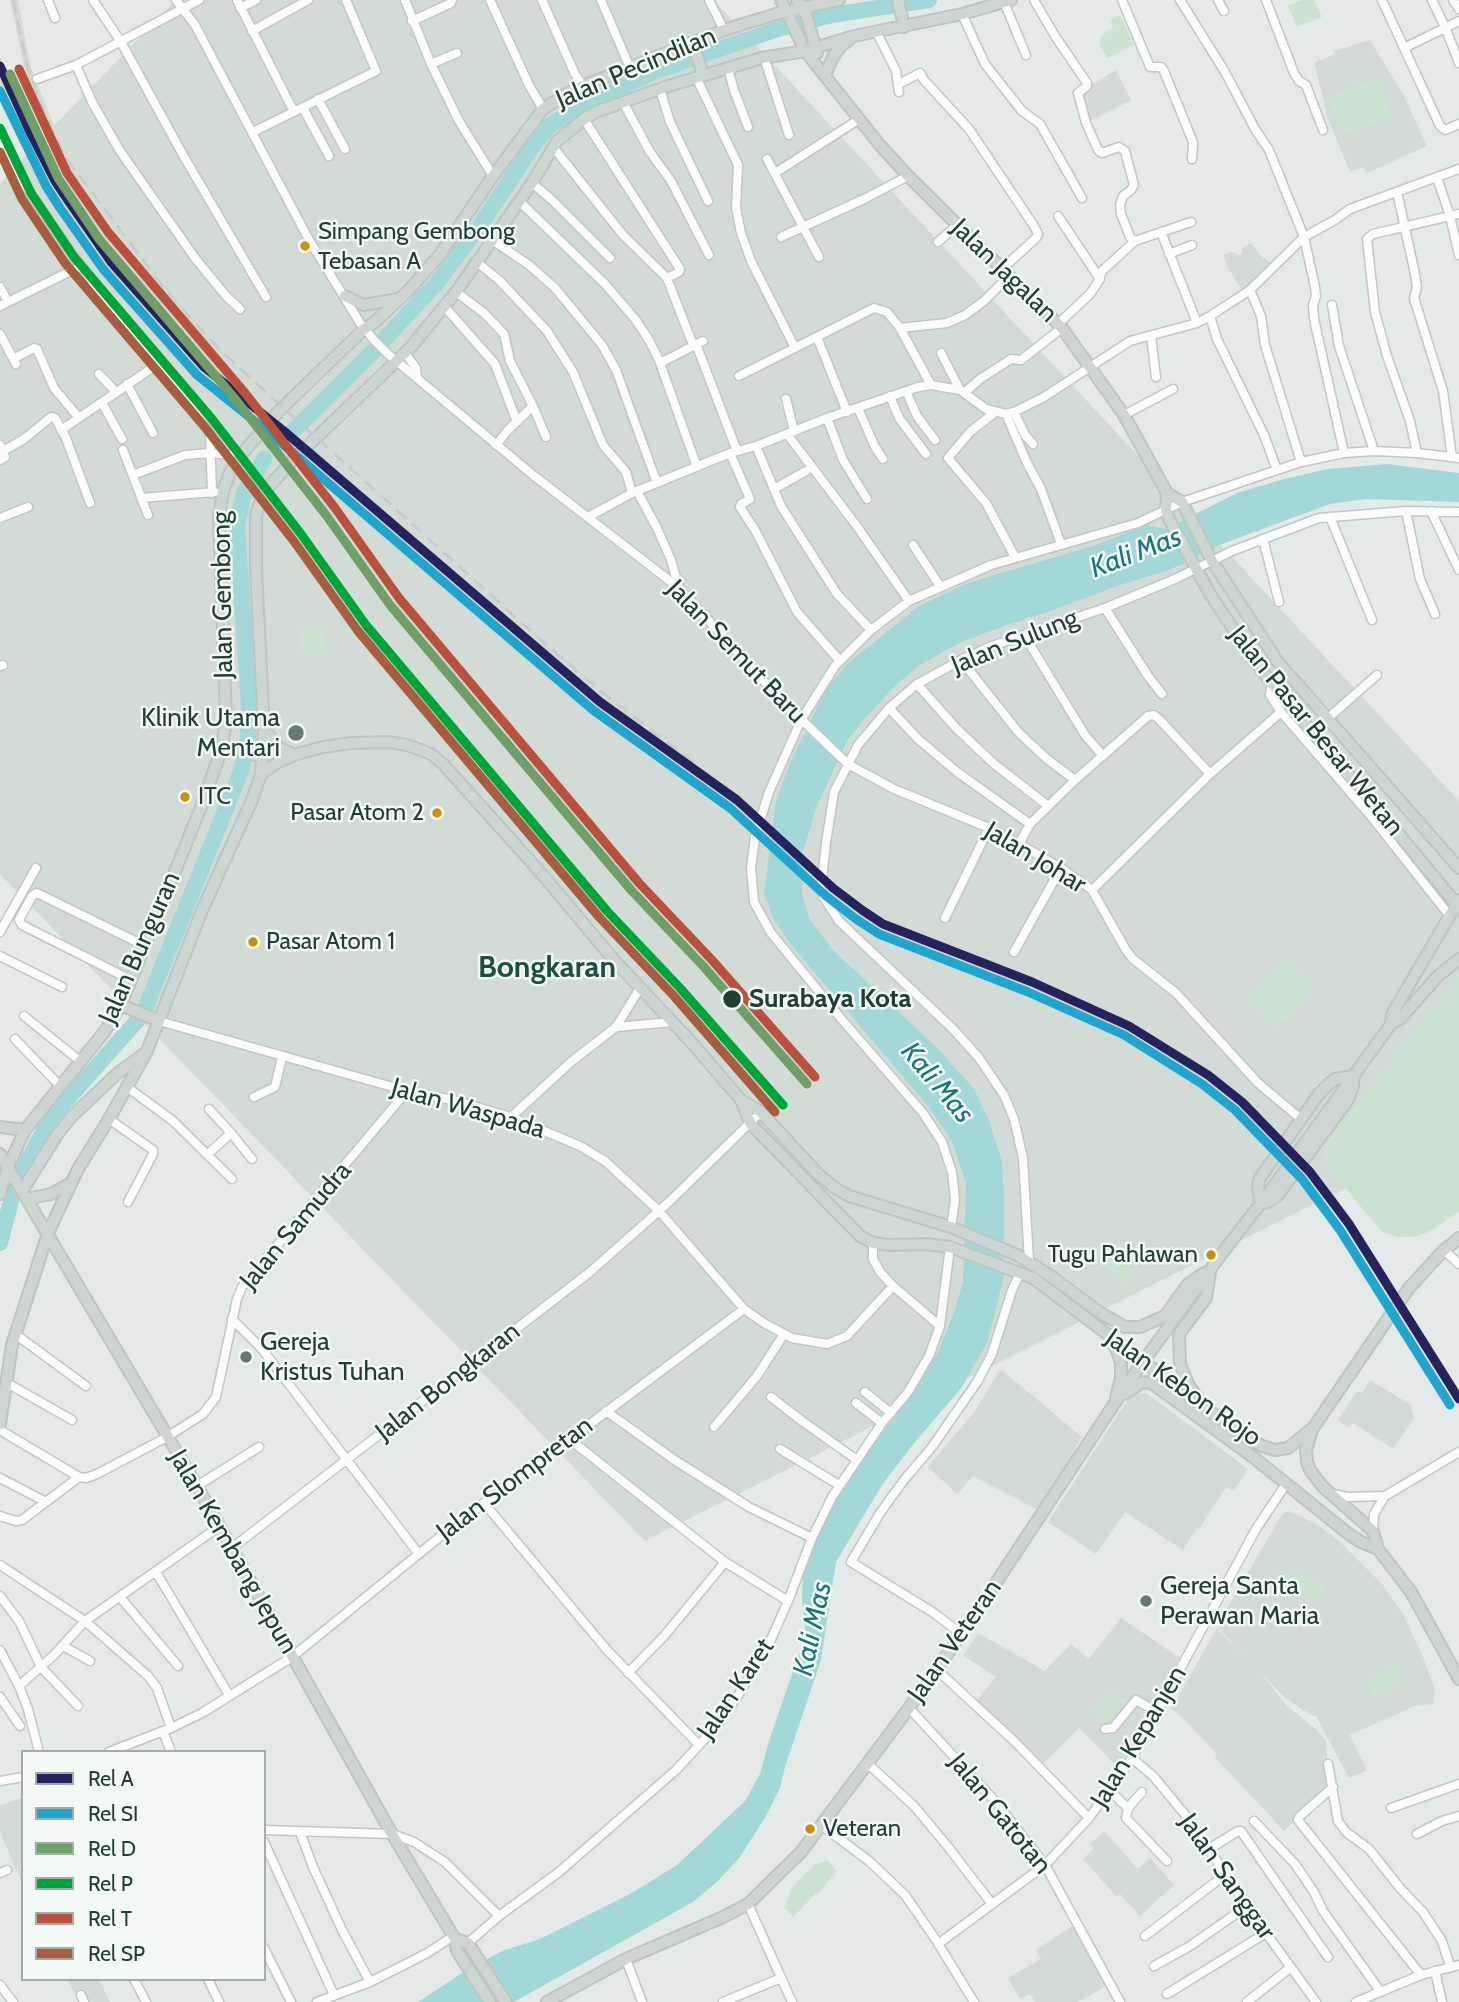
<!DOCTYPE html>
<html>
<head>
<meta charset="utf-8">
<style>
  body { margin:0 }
  #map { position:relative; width:1459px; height:2002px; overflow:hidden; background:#e4eae7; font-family:Cabin,sans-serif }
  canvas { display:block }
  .legend { position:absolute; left:21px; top:1750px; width:245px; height:231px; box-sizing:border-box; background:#f3f9f5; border:2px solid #9faea7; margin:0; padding:9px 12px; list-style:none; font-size:21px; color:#223e33 }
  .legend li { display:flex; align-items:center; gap:14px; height:35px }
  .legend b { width:35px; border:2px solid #9faea7 }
</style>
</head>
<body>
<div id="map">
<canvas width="1459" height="2002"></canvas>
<ul class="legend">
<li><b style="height:9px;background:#26225e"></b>Rel A</li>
<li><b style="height:9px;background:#20a6ce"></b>Rel SI</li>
<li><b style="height:9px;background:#6f9e68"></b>Rel D</li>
<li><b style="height:9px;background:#00a53a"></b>Rel P</li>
<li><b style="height:9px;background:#ba513d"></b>Rel T</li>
<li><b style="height:9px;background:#a95d40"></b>Rel SP</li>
</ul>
</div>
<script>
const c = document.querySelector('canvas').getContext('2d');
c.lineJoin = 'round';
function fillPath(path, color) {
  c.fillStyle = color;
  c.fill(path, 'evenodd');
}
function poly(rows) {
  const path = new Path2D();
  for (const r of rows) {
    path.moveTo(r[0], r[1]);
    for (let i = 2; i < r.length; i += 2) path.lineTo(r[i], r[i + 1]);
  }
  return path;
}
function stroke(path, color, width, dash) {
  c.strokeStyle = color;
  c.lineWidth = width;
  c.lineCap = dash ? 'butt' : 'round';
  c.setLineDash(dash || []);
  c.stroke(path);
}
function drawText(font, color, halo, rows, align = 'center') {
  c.font = font + ' Cabin,sans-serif';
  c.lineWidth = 5;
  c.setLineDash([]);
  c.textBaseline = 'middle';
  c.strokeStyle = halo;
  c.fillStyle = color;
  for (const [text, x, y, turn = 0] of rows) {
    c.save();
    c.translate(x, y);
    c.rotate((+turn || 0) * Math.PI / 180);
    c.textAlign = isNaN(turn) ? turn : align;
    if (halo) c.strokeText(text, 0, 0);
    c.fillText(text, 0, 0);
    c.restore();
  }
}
fillPath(poly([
  [10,0,18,0,30,65,54,126,176,0,714,0,1459,801,1459,1130,1334,1194,1388,1276,1382,1281,1346,1224,1325,1198,645,1541,0,874,0,183,27,154,0,91,0,57,41,140,50,130,24,66],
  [1370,40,1404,96,1427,146,1376,169,1366,173,1363,167,1350,172,1328,119,1314,63,1335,54,1334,51],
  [1116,70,1131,100,1090,121,1085,117,1080,92],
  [1251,243,1263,258,1265,258,1272,265,1244,293,1228,268,1223,255,1230,252,1235,253,1237,255,1242,253,1241,249],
  [1411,1315,1459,1392,1459,1403,1407,1320],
  [999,1371,1003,1371,1082,1437,1072,1453,1076,1456,1040,1511,973,1476,957,1494,928,1467,975,1411],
  [1370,1380,1411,1405,1414,1418,1393,1449,1353,1423,1349,1428,1338,1420,1357,1391,1362,1393],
  [1132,1393,1146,1393,1248,1469,1234,1491,1226,1487,1199,1529,1196,1528,1183,1550,1125,1512,1096,1554,1048,1522],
  [1289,1511,1317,1524,1340,1542,1383,1585,1403,1614,1423,1657,1435,1690,1433,1704,1415,1706,1350,1735,1367,1770,1349,1778,1316,1716,1313,1716,1285,1698,1259,1671,1287,1706,1317,1730,1326,1741,1329,1788,1284,1831,1215,1757,1216,1753,1181,1716,1171,1709,1217,1628,1247,1659,1217,1626,1282,1514],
  [1121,1618,1180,1658,1119,1769,1079,1728,1044,1763,976,1701,996,1677,963,1655,978,1633,1045,1671,1071,1644,1089,1659],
  [23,1797,23,1885,0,1832,0,1806],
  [1104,1831,1138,1869,1150,1858,1174,1885,1140,1916,1120,1894,1117,1897,1083,1859,1094,1848,1090,1844],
  [1074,1925,1107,1986,1077,2002,1035,2002,1030,1994,1020,1999,1008,1978,1041,1959,1036,1950],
  [67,1979,99,1979,110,2002,79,2002]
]), '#d2dbd6');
fillPath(poly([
  [1302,0,1314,0,1322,17,1297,27,1288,6],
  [1120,15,1134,45,1108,58,1100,47,1100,38,1104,35,1105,32,1113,28,1110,20],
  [1377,79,1391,116,1342,135,1328,97],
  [324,629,325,654,302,655,300,630],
  [1287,958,1313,984,1286,1022,1283,1020,1275,1027,1246,999],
  [1459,976,1459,1212,1427,1233,1413,1237,1397,1237,1382,1232,1327,1166,1324,1156,1325,1147],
  [1100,1242,1134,1272,1124,1283,1090,1253],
  [1294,1570,1325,1586,1318,1601,1287,1585],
  [1395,1667,1402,1683,1373,1697,1366,1681],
  [1114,1690,1126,1702,1105,1723,1093,1710],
  [827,1860,837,1871,818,1894,816,1893,793,1917,784,1908,793,1886,814,1865]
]), '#cde3d2');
fillPath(poly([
  [1387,464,1459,473,1459,502,1366,499,1330,504,1222,544,1169,570,1117,586,1056,609,998,628,957,644,920,665,897,684,865,718,847,741,817,806,803,851,802,895,810,920,833,950,939,1050,974,1089,989,1120,1002,1162,1004,1200,1004,1276,987,1343,962,1387,911,1447,882,1485,836,1562,821,1660,785,1767,780,1788,766,1816,740,1857,717,1882,693,1902,514,2002,418,2002,462,1973,502,1951,540,1939,630,1894,677,1865,745,1801,760,1774,769,1741,801,1648,805,1628,802,1600,803,1571,813,1536,834,1499,861,1460,915,1389,937,1354,954,1313,963,1282,966,1183,952,1141,928,1106,792,946,774,920,764,894,776,801,791,761,825,691,847,664,919,606,968,583,1096,545,1146,525,1166,529,1237,493,1284,479,1328,469]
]), '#a4d8d8');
stroke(poly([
  [282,442,358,367,436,284,481,224,530,150,549,126,576,109,656,71,778,29,832,15,929,0],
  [0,1243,16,1182,50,1119,143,1014,241,771,248,742,249,705,237,526,244,493,264,459]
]), '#a4d8d8', 16);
const minor = poly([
  [48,0,55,18],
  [93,0,121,42,183,155,266,297],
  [176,0,195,25,308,238,360,323,374,340,388,354,533,475,679,588,784,703,848,764,894,789,989,828,1019,844,1061,868,1092,890,1126,950,1133,959,1176,993,1258,1083,1301,1119],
  [237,0,294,112],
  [405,0,431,64,459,121,493,176],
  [490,0,529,85,543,109],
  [542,0,575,74,583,86],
  [601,0,630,68],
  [709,0,724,30],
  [1034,0,1055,36,1087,83,1087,86,1078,93,1086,123,1098,150,1102,153,1119,147,1125,151,1134,185,1131,190,1123,196,1120,205,1121,214,1130,237,1135,241],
  [1122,0,1150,67,1161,67,1164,71,1193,142,1192,159],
  [1180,0,1225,72,1255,129,1269,150,1304,237,1315,287,1316,296,1313,305,1314,319,1344,453],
  [1218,0,1224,11],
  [1266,0,1294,73,1299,81,1306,85,1323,130],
  [1382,0,1440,126,1445,130,1459,124],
  [1432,0,1445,27,1459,63],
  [1453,0,1459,9],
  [1004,2,1026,55],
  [240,8,256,0],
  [962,14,985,64,1022,111,1040,124,1082,198],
  [412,21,451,3,452,0],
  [252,31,308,0],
  [876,31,896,71,899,92],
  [1404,48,1459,21],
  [764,57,789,135],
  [431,64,457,53],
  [76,65,92,102,120,151,195,258,226,296,240,309],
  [728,68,734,90,748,127],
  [696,77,738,165,736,208,741,233,751,261,795,348],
  [37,79,76,65,199,0],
  [899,84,920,73,924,80,969,129,1034,226,1038,234,1036,238,1002,269],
  [660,89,670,122,708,201],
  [318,99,345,149],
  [623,102,650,152,671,181,709,255],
  [303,108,329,156],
  [584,119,680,269,679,272,667,278,693,345],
  [253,132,376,71,346,0],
  [0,141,14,169,68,248,121,321,186,397,210,434,212,493],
  [553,147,623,235,667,278],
  [767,159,819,257],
  [775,173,858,120],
  [1437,178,1450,216,1459,255],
  [532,183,552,200,610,258],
  [1397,192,1415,274,1417,287,1414,298,1443,391,1452,457],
  [519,201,605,284,635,319,649,340,659,360,697,467],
  [1058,216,1100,279],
  [1161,232,1197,323],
  [781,237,864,199,908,176],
  [492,240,529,265,555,288,602,345,616,370,657,483],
  [938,242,957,225],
  [1169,254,1192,245],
  [477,262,500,281,547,331,573,372,603,445,626,472,632,493],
  [0,287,8,302],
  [1250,290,1261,316,1265,345,1301,462],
  [456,292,484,313,504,334,510,361,533,406,546,437],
  [1332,305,1339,346,1374,451],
  [0,306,81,266],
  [444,306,495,364,517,422],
  [1210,316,1217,339,1264,435,1277,470],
  [1058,324,1090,294,1098,282,1102,271,1135,241,1191,222],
  [900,328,947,323,965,315,984,301,1009,276],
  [0,334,16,364],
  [1151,336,1156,377],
  [817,337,847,412],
  [696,344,737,451],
  [405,353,416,368,417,378],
  [941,353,960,390],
  [13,359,34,348,37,349,54,388,79,418],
  [660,363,703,341],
  [99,374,116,392],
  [739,376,874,308,887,312,900,328,931,385],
  [127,384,153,433],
  [906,391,917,416,935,440],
  [964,393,980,379,1011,359,1021,360,1062,328],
  [890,396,899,418,926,454],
  [786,399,794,431],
  [102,403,122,439],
  [858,408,875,447,883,459],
  [1014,412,1025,435,1033,444],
  [994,413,970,432,948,458,986,503,1015,557],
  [1006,414,1027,463,1041,489,1061,544],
  [1124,415,1173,389],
  [827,418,843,460,867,499],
  [61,430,158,364],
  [787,434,856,525,909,601],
  [0,445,5,457,0,460],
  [496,445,508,430,533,406],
  [756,446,781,506,837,594,871,630],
  [123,450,148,515],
  [3,451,24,439,51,417,55,418,66,438,90,503],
  [730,453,750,499,741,504,740,507,755,530,797,612,840,661],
  [1417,453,1410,421,1387,356,1375,312,1367,239,1373,234,1459,214],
  [133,475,185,455,211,453,240,456],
  [774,489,806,471],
  [637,491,657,528,671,560,679,588],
  [141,498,215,492],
  [1406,511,1420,579,1435,614],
  [1431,511,1459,570],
  [588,517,632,493,730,453,756,446,827,418,918,387,931,385,960,390,986,409,1006,414,1014,412,1044,397,1130,341,1197,323,1210,316,1250,290,1304,237,1335,220,1350,209,1459,169],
  [1330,517,1372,620],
  [0,518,28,507],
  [1263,539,1279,602],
  [913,545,940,586],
  [1105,608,1148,676,1162,694],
  [1024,635,1085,735,1103,756],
  [961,660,1019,733,1047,759,1075,780],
  [0,666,3,665],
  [917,684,956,728,993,763,1048,806],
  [1272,684,1270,695,1281,712,1374,820,1449,915],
  [889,708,918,739,957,772,1030,824],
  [1327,719,1377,675],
  [1019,844,1030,824,1075,780,1148,716,1154,715,1159,719,1210,774],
  [1092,890,1210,774,1281,712],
  [945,918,989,828],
  [0,932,36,868],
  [1014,952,1061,868],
  [0,956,62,987],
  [131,980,22,925,19,920,32,896,37,893,145,946],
  [24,1016,80,1061],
  [159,1021,407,1091,453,1100,511,1117,580,1146,605,1161,659,1211,744,1309,764,1323,792,1338,827,1344,847,1336,893,1286],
  [616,1027,672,1022],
  [15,1039,60,1086],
  [127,1087,173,1121,232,1179],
  [254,1097,275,1087,282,1057],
  [209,1109,231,1133,252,1159],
  [511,1117,572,1061,616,1027,640,988],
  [109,1119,153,1150,153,1154,128,1202],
  [208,1154,231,1133],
  [951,1227,955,1200,952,1172,942,1142,923,1113,843,1021,771,933,754,902,751,868,755,837,769,792,801,720,835,666,871,630,909,601,991,565,1138,523,1182,502,1301,462,1344,453,1374,451,1417,453,1459,458],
  [873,1243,873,1259,880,1272,893,1286,940,1326],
  [1444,1250,1459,1264],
  [1029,1261,1023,1158,1014,1119,1004,1095,979,1058,953,1029,839,921,823,896,821,889,826,843,834,792,858,745,889,708,917,684,961,660,992,646,1105,608,1175,579,1232,551,1303,524,1319,518,1406,511,1459,512],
  [232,1319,262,1349,418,1553],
  [15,1334,86,1386],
  [7,1383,72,1420],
  [865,1392,891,1413],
  [771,1397,802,1421,857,1460],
  [856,1403,882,1423],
  [606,1411,676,1461,749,1507,812,1538],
  [714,1427,757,1376,784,1334],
  [0,1430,79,1477,86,1478,97,1474,167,1437,203,1414,216,1397,237,1299,242,1287,407,1091],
  [568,1438,725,1562,788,1601],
  [780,1449,839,1485],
  [0,1478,46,1502],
  [197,1486,259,1447],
  [1332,1494,1348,1497,1385,1496],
  [484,1503,607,1650,699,1745],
  [0,1516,16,1521,22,1520,79,1477],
  [1373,1531,1374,1514,1385,1496,1459,1452],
  [232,1548,590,1272,670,1201,761,1112],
  [0,1565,85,1621,148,1676,157,1688,171,1728],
  [156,1572,229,1695],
  [0,1596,19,1621,41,1667,78,1706],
  [120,1597,178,1666],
  [960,1633,934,1613,851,1562,880,1513,904,1480,932,1447,977,1382,992,1354,1012,1290,1020,1273],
  [63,1646,90,1661],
  [0,1650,19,1686,28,1709,39,1752],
  [936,1669,1014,1741,1089,1818],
  [628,1673,665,1635,725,1562],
  [19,1686,54,1655,85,1621,220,1526],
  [0,1697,20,1726],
  [909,1708,994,1800,1045,1865,1120,2002],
  [1105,1729,1113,1728,1136,1700,1157,1712],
  [163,1731,171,1752],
  [109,1752,171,1728,202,1713,292,1657,452,1527,744,1309],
  [1132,1758,1154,1777,1187,1817,1266,1933,1316,2002],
  [867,1763,914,1806,949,1848,992,1904],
  [1328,1764,1338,1821,1346,1832,1369,1849,1400,1888,1423,1912,1442,1941,1450,1966],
  [0,1781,23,1777],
  [1333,1787,1299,1817,1298,1820,1421,1975],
  [1109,1790,1128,1808,1142,1792],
  [1128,1808,1126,1818,1167,1861],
  [1391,1808,1459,1784],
  [1254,1821,1295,1864,1314,1892,1323,1911,1380,1991],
  [821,1825,869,1861,905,1895,936,1940,974,2002],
  [264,1830,392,1834,414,1842,445,1862,499,1916],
  [300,1832,313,1867,342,1930,370,1982],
  [1417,1834,1442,1821,1459,1816],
  [264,1842,334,1995],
  [1209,1849,1238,1831,1241,1831,1328,1957],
  [0,1873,7,1870],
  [748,1904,792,2002],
  [1145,1936,1226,1874],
  [468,1943,499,1916,559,1872,676,1770,712,1731,739,1694,769,1644,788,1601,812,1538,832,1497,882,1423,908,1392,929,1356,940,1326,950,1247],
  [938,1944,1045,1865,1089,1818,1132,1758,1256,1529,1286,1484],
  [264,1948,291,2002],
  [626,1959,642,2002],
  [1154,1966,1190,1946,1247,1906],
  [1435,1971,1442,2002],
  [134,1979,146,2002],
  [208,1979,219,2002],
  [0,1985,13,2002],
  [1167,1994,1266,1933],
  [81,1995,84,2002],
  [317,2002,370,1982,404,1965,429,1952,453,1936],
  [723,2002,781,1978],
  [1247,2002,1291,1967],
  [1356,2002,1421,1975,1459,1965]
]);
const major = poly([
  [781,0,805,51,879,144,908,176,1062,328,1124,415,1167,493,1182,502,1212,561,1278,662,1459,868],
  [797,0,806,14,817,53],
  [898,0,904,27],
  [693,43,703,75],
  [825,75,833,57,841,46,849,40],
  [345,296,364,305,398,299],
  [1167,493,1166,510,1169,519,1210,594,1255,662,1289,705,1374,804,1459,907],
  [264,729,278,747,294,755],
  [222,748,245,750,262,758],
  [261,774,278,762,294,755,323,747,351,743,387,742,407,745,431,754,444,765,541,873,614,960,692,1043,741,1100,761,1112,818,1174,835,1188,849,1196,951,1227,1019,1256,1052,1277,1099,1312,1125,1327,1140,1327,1165,1316,1188,1284,1204,1273],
  [121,1005,159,1021],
  [1391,1024,1392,1014,1459,900],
  [741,1100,750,1123,860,1236,873,1243,890,1245,926,1244,950,1247,1033,1278,1205,1408,1262,1446,1275,1450,1288,1448,1313,1428,1409,1288,1444,1250,1459,1238],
  [0,1127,25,1130],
  [0,1154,197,1486,392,1834,455,1939,457,1951,490,2002],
  [22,1191,57,1135,71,1117,118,1073,142,1055],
  [0,1194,8,1167,25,1130,105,1031,121,1005,201,807,222,748,226,719,219,517,223,492,230,472,240,456,280,410,364,329,375,322,410,289,441,253,493,176,543,109,568,93,583,86,724,30,786,11,839,0],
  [27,1199,51,1194,69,1184],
  [1260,1204,1258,1184,1260,1178,1318,1095,1330,1083,1335,1079,1353,1076],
  [1260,1204,1268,1202,1277,1196,1348,1100,1353,1086,1353,1076],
  [1111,1340,1117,1351,1121,1363,1121,1378,1116,1398],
  [1124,1394,1141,1383,1148,1382,1153,1384,1253,1457,1350,1535,1361,1542,1378,1549],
  [1199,1400,1188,1384,1180,1364,1179,1334,1206,1298,1210,1273],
  [0,1424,12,1345,48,1233,78,1169,109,1119,147,1051,203,908,252,800,261,774,264,729,256,570,256,514,264,492,293,460,411,347,456,292,532,183,557,141,584,119,596,112,665,87,762,58,805,51,854,36,962,14,1011,0],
  [1312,1430,1306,1450,1307,1462,1310,1470,1323,1487,1373,1531,1378,1549,1411,1592,1459,1679],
  [455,1939,468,1943,506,2002],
  [547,2002,626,1959,721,1918,748,1904,801,1852,909,1708,970,1622,1132,1377,1223,1252,1268,1194,1391,1024,1400,1019,1438,976,1459,959]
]);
stroke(minor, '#c1c7c4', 11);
stroke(major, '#bdc6c2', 14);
stroke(minor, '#fbfcfb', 8);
stroke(major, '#ced6d3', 10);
stroke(poly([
  [13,0,28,69,46,117,66,158,165,289,187,314,217,347,268,394,542,641,609,698,683,754,737,800],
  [0,87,26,135]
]), '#c7cbc9', 2.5, [14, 7]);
stroke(poly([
  [0,66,30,132,55,181,69,202,111,262,204,367,285,432,600,702,737,800,833,888,862,910,883,924,1032,982,1129,1026,1208,1075,1242,1102,1310,1172,1349,1224,1459,1399]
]), '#26225e', 9);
stroke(poly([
  [0,91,46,186,60,208,103,269,197,375,278,440,593,710,730,808,826,896,856,919,879,934,1028,992,1124,1035,1202,1084,1235,1110,1302,1179,1340,1230,1450,1405]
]), '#20a6ce', 9);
stroke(poly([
  [10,74,58,178,99,239,236,400,326,515,390,605,631,890,704,967,807,1084]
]), '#6f9e68', 9);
stroke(poly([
  [0,128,31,193,74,257,212,419,301,534,366,625,607,911,680,988,783,1105]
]), '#00a53a', 9);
stroke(poly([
  [19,69,67,173,108,232,245,393,335,508,399,598,639,883,712,960,815,1077]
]), '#ba513d', 9);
stroke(poly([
  [0,152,22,199,65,263,204,426,293,540,358,631,599,917,673,995,775,1112]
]), '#a95d40', 9);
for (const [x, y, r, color] of [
  [305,246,6,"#cc910a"],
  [296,733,9,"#667a72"],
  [185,797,6,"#cc910a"],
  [437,813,6,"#cc910a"],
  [253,942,6,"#cc910a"],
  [732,999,10,"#223e33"],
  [1211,1255,6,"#cc910a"],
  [246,1357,7,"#667a72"],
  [1146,1601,7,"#667a72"],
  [810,1829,6,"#cc910a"]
]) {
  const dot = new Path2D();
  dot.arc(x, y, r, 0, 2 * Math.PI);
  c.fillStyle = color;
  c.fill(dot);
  stroke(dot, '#f3f9f5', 2.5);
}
drawText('24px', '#223e33', '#f3f9f5', [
  ["Simpang Gembong",318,232],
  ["Tebasan A",318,262],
  ["ITC",198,797],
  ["Pasar Atom 2",424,813,"right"],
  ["Pasar Atom 1",266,942],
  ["Tugu Pahlawan",1198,1255,"right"],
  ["Veteran",823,1829]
], 'left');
drawText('26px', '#223e33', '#f3f9f5', [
  ["Jalan Pecindilan",636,68,-23],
  ["Jalan Jagalan",1004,271,44],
  ["Jalan Gembong",223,595,-91],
  ["Jalan Sulung",1015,642,-22],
  ["Jalan Semut Baru",736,652,46],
  ["Jalan Pasar Besar Wetan",1316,731,51],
  ["Jalan Johar",1035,858,31],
  ["Jalan Bunguran",140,948,-66],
  ["Jalan Waspada",468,1109,16],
  ["Jalan Samudra",296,1226,-50],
  ["Jalan Bongkaran",448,1382,-38],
  ["Jalan Kebon Rojo",1183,1388,35],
  ["Jalan Slompretan",515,1479,-37],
  ["Jalan Kembang Jepun",233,1552,60],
  ["Jalan Veteran",955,1641,-55],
  ["Jalan Karet",736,1689,-56],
  ["Jalan Kepanjen",1139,1737,-59],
  ["Jalan Gatotan",1000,1814,51],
  ["Jalan Sanggar",1227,1877,55]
]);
drawText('26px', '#223e33', '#f3f9f5', [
  ["Klinik Utama",280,718,"right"],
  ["Mentari",280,748,"right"],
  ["Gereja",260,1342],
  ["Kristus Tuhan",260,1372],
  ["Gereja Santa",1160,1586],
  ["Perawan Maria",1160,1616]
], 'left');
drawText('bold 26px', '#223e33', '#f3f9f5', [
  ["Surabaya Kota",749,999]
], 'left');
drawText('italic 28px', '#1b767b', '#f3f9f5', [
  ["Kali Mas",1136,553,-21],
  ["Kali Mas",937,1083,50],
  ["Kali Mas",813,1629,-78]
]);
drawText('bold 30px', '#1d503d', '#f3f9f5', [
  ["Bongkaran",547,968]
]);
</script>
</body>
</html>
